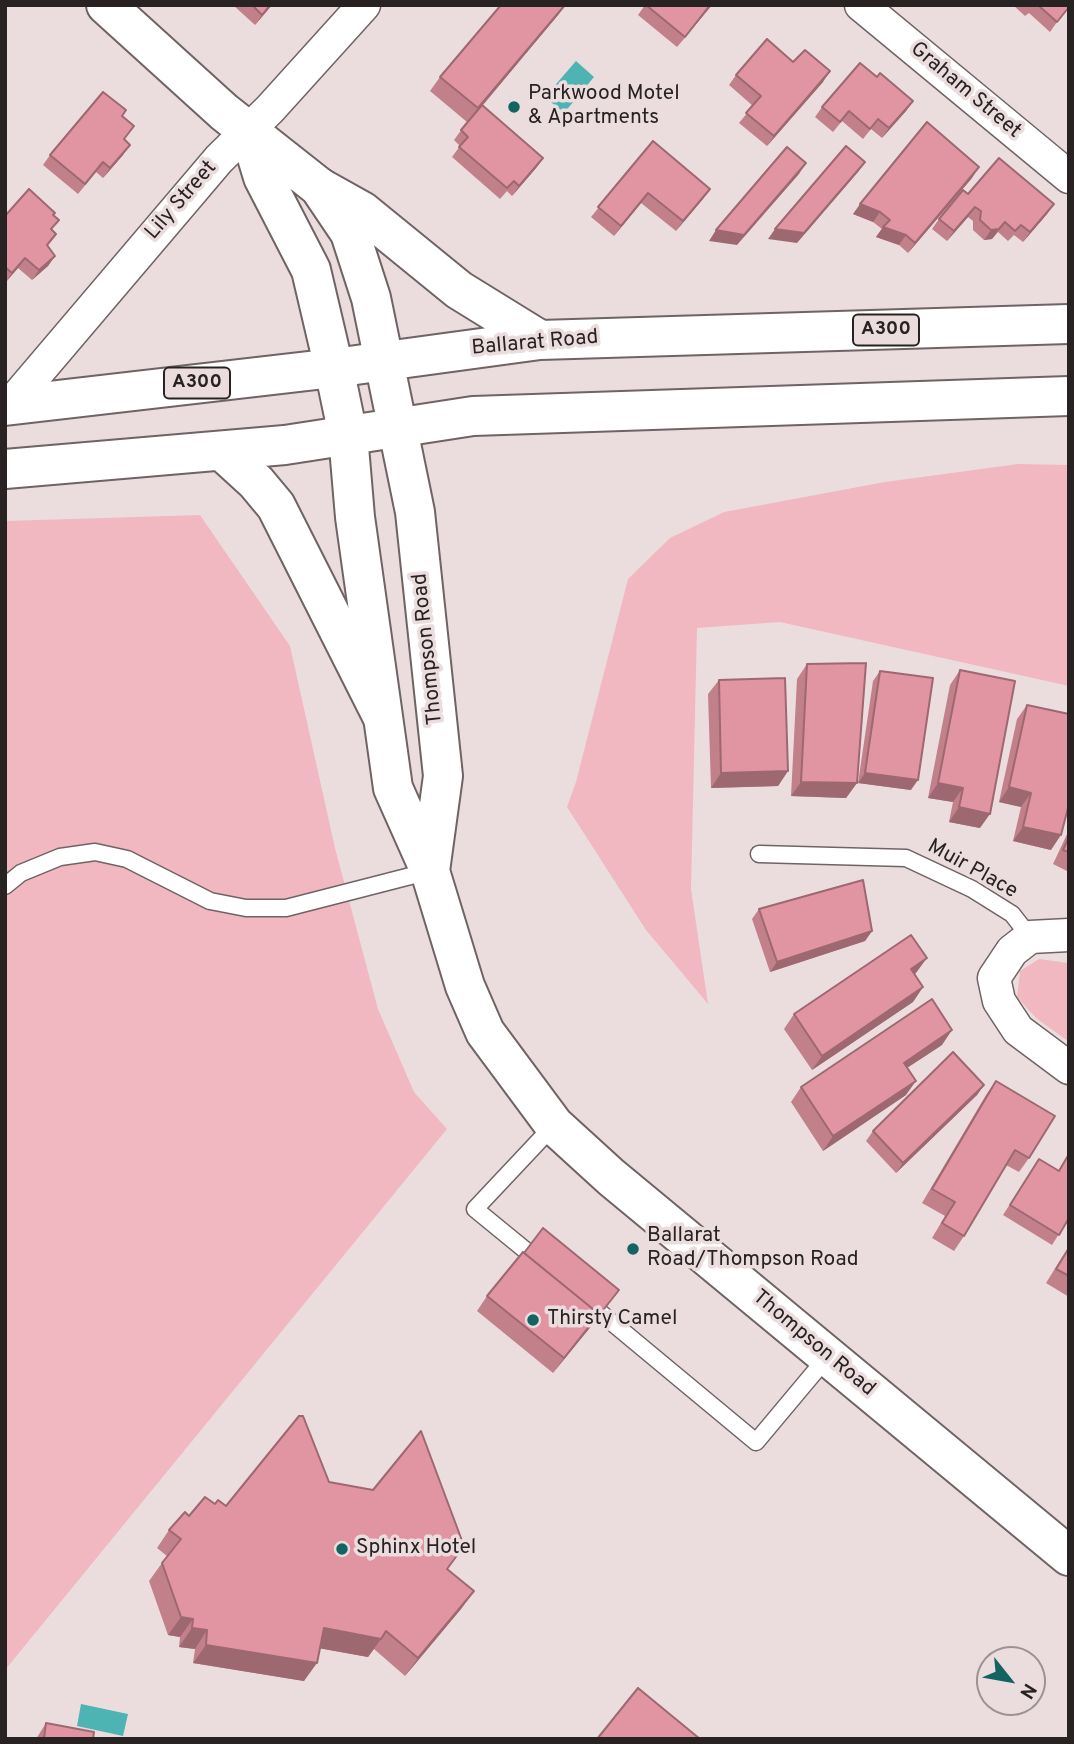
<!DOCTYPE html>
<html>
<head>
<meta charset="utf-8">
<style>
  body { margin:0 }
  #map { position:relative; width:1074px; height:1744px; overflow:hidden; background:#ebddde; font-family:Overpass,sans-serif }
  canvas { display:block }
  .frame { position:absolute; inset:0; border:7px solid #282223; pointer-events:none }
  .north { position:absolute; left:976px; top:1646px; width:70px; height:70px; box-sizing:border-box; background:#ebddde; border:2px solid #9d9293; border-radius:50%; rotate:121deg; font-size:19px; font-weight:700; line-height:28px; text-align:center; color:#282223 }
  .north::after { content:''; display:block; margin:auto; width:24px; height:32px; background:#136363; clip-path:polygon(50% 0,100% 100%,50% 72%,0 100%) }
</style>
</head>
<body>
<div id="map">
<canvas width="1074" height="1744"></canvas>
<div class="frame"></div>
<div class="north">N</div>
</div>
<script>
const c = document.querySelector('canvas').getContext('2d');
c.lineJoin = 'round';
function fillPath(path, color) {
  c.fillStyle = color;
  c.fill(path, 'evenodd');
}
function poly(rows) {
  const path = new Path2D();
  for (const r of rows) {
    path.moveTo(r[0], r[1]);
    for (let i = 2; i < r.length; i += 2) path.lineTo(r[i], r[i + 1]);
  }
  return path;
}
function stroke(path, color, width, dash) {
  c.strokeStyle = color;
  c.lineWidth = width;
  c.lineCap = dash ? 'butt' : 'round';
  c.setLineDash(dash || []);
  c.stroke(path);
}
function drawText(font, color, halo, rows, align = 'center') {
  c.font = font + ' Overpass,sans-serif';
  c.lineWidth = 7;
  c.setLineDash([]);
  c.textBaseline = 'middle';
  c.strokeStyle = halo;
  c.fillStyle = color;
  for (const [text, x, y, turn = 0] of rows) {
    c.save();
    c.translate(x, y);
    c.rotate((+turn || 0) * Math.PI / 180);
    c.textAlign = isNaN(turn) ? turn : align;
    if (halo) c.strokeText(text, 0, 0);
    c.fillText(text, 0, 0);
    c.restore();
  }
}
fillPath(poly([
  [1018,464,1069,465,1069,686,780,622,697,628,691,889,708,1004,646,930,567,807,576,782,628,579,670,538,724,512,885,482],
  [200,515,290,646,335,848,378,1009,414,1092,447,1129,5,1670,5,521],
  [1039,959,1069,963,1069,1042,1036,1018,1017,997,1020,971]
]), '#f1b8c1');
fillPath(poly([
  [576,61,594,77,564,113,545,97],
  [81,1704,128,1714,123,1736,77,1726]
]), '#4eb3b3');
const lane = poly([
  [759,854,906,858,972,889,1012,914,1030,937],
  [5,886,21,873,60,857,95,852,127,859,210,901,246,908,286,908,430,871],
  [541,1263,475,1209,554,1125],
  [585,1300,756,1442,828,1356]
]);
const street = poly([
  [861,5,1069,177],
  [10,405,219,159,270,109,364,5],
  [1069,935,1030,937,1012,951,994,978,999,1001,1018,1030,1069,1068]
]);
const secondary = poly([
  [106,5,224,112,319,187,350,233,371,298,415,512,443,776,430,871],
  [249,131,263,177,311,270,334,368,348,435,355,517,393,788,430,871,465,986,485,1032,554,1125,611,1177,1069,1556]
]);
const highway = poly([
  [319,187,362,211,459,290,540,340],
  [5,406,334,368,540,340,1069,324],
  [222,451,256,482,276,506,382,716],
  [5,469,285,445,473,416,1069,396]
]);
stroke(lane, '#6f6364', 19);
stroke(street, '#6f6364', 35);
stroke(secondary, '#6f6364', 42);
stroke(highway, '#6f6364', 42);
stroke(lane, '#fff', 16);
stroke(street, '#fff', 32);
stroke(secondary, '#fff', 38);
stroke(highway, '#fff', 38);
fillPath(poly([
  [233,5,272,5,255,25],
  [565,5,558,15,482,105,543,158,536,168,512,196,507,191,500,199,452,157,460,146,454,140,467,122,430,91,440,77],
  [645,5,712,5,677,47,638,15],
  [1013,5,1069,5,1050,32,1029,13,1025,16],
  [793,62,823,82,767,146,739,123,753,106,729,85,736,75],
  [877,77,913,101,906,111,882,138,871,129,863,139,842,121,833,132,815,117,822,107],
  [122,116,124,140,123,155,103,178,96,172,78,194,43,165,50,155],
  [653,141,710,189,676,231,641,203,614,236,591,217],
  [972,178,908,253,899,245,876,237,882,229,873,222,853,214],
  [968,194,1047,214,1023,242,1014,235,1008,241,998,232,992,239,984,240,973,230,973,221,968,217,947,241,932,229,939,219],
  [53,215,52,230,47,246,55,256,48,266,32,280,18,268,5,283,5,216],
  [807,664,857,783,846,798,791,796,797,679],
  [960,670,980,828,949,822,953,802,928,798,950,685],
  [880,671,911,790,858,783,873,681],
  [719,680,788,771,778,786,711,788,708,694],
  [1027,705,1051,850,1013,841,1021,807,999,802,1017,719],
  [1069,830,1069,872,1053,864],
  [759,909,872,931,865,941,770,972,752,919],
  [916,973,915,974,923,987,913,1002,812,1070,784,1029,794,1014],
  [942,1045,907,1068,906,1095,823,1151,791,1102,801,1087],
  [996,1081,1029,1158,1019,1172,1006,1165,964,1236,954,1251,932,1238,945,1216,922,1203,986,1095],
  [984,1085,977,1095,896,1173,866,1141,873,1131],
  [1069,1153,1069,1218,1052,1245,1003,1215,1039,1159,1058,1171],
  [1069,1246,1069,1297,1046,1283],
  [619,1290,553,1373,477,1311,487,1296],
  [329,1482,447,1569,474,1591,461,1609,405,1676,374,1649,368,1657,320,1648,304,1681,193,1663,195,1649,179,1647,180,1637,168,1635,149,1581,167,1556,157,1548,169,1530,189,1516,215,1504,226,1506],
  [46,1723,93,1739,36,1739]
]), '#c2808b');
fillPath(poly([
  [270,5,272,5,255,25,262,15],
  [565,5,558,15,468,123,478,108],
  [710,5,712,5,677,47,685,37],
  [830,71,823,82,767,146,774,136],
  [913,101,906,111,882,138,889,128],
  [130,145,123,155,103,178,110,168],
  [543,158,536,168,512,196,519,186],
  [865,162,858,172,797,243,768,239,775,229],
  [806,163,799,174,737,245,709,241,716,230],
  [979,167,972,178,908,253,915,243],
  [710,189,703,199,676,231,683,221],
  [648,193,641,203,614,236,621,226],
  [860,204,880,212,873,222,853,214],
  [1054,204,1047,214,1023,242,1030,232],
  [975,207,968,217,947,241,954,231],
  [1005,222,992,239,984,240,991,230],
  [883,227,906,235,899,245,876,237],
  [55,256,48,266,32,280,39,270],
  [25,258,18,268,5,283,12,273],
  [788,771,778,786,711,788,721,773],
  [865,773,918,780,911,790,858,783],
  [801,782,857,783,846,798,791,796],
  [938,783,963,788,953,802,928,798],
  [1009,787,1031,793,1021,807,999,802],
  [959,807,990,814,980,828,949,822],
  [1023,827,1061,835,1051,850,1013,841],
  [872,931,865,941,770,972,777,962],
  [927,958,916,973,901,983,911,969],
  [923,987,913,1002,812,1070,822,1056],
  [952,1030,942,1045,893,1077,904,1063],
  [916,1081,906,1095,823,1151,833,1136],
  [984,1085,977,1095,896,1173,903,1163],
  [619,1290,589,1329,553,1373,564,1358],
  [474,1591,461,1609,405,1676,418,1658],
  [181,1617,193,1619,180,1637,168,1635],
  [192,1628,207,1630,195,1649,179,1647],
  [324,1628,381,1639,368,1657,312,1647],
  [206,1645,317,1663,304,1681,193,1663]
]), '#9e6871');
const building = poly([
  [252,5,270,5,262,15,252,5],
  [501,5,565,5,478,108,440,77,501,5],
  [646,5,710,5,685,37,646,5],
  [1038,5,1069,5,1069,7,1057,22,1038,5],
  [767,39,793,62,805,50,830,71,774,136,746,113,761,96,736,75,767,39],
  [860,63,877,77,880,73,913,101,889,128,878,119,870,129,849,111,840,122,822,107,860,63],
  [103,92,126,110,122,116,134,126,124,139,130,145,110,168,103,162,85,184,50,155,103,92],
  [482,105,543,158,519,186,514,181,507,188,459,147,468,137,461,130,482,105],
  [927,122,979,167,915,243,906,235,883,227,890,220,880,212,860,204,927,122],
  [653,141,710,189,683,221,648,193,621,226,598,207,653,141],
  [846,146,865,162,804,233,775,229,846,146],
  [787,147,806,163,744,235,716,230,787,147],
  [999,158,1054,204,1030,232,1021,225,1015,231,1005,222,999,229,991,230,980,220,981,211,975,207,954,231,939,219,963,190,968,194,999,158],
  [29,189,55,213,53,215,59,220,51,229,56,234,47,245,55,256,39,270,25,258,12,273,5,267,5,216,29,189],
  [866,663,857,783,801,782,807,664,866,663],
  [960,670,1015,681,990,814,959,807,963,788,938,783,960,670],
  [880,671,933,678,918,780,865,773,880,671],
  [785,678,788,771,721,773,719,680,785,678],
  [1027,705,1069,714,1069,804,1061,835,1023,827,1031,793,1009,787,1027,705],
  [1069,837,1069,852,1063,850,1069,837],
  [863,880,872,931,777,962,759,909,863,880],
  [911,935,927,958,911,969,923,987,822,1056,794,1014,911,935],
  [932,999,952,1030,904,1063,916,1081,833,1136,801,1087,932,999],
  [953,1052,984,1085,903,1163,873,1131,953,1052],
  [996,1081,1055,1116,1029,1158,1015,1150,964,1236,942,1223,955,1202,932,1189,996,1081],
  [1069,1154,1069,1218,1059,1235,1010,1205,1039,1159,1059,1171,1069,1154],
  [543,1228,619,1290,593,1323,599,1314,524,1253,543,1228],
  [1069,1248,1069,1276,1056,1269,1069,1248],
  [523,1252,599,1314,564,1358,487,1296,523,1252],
  [299,1416,303,1416,329,1482,373,1490,421,1431,464,1546,447,1569,474,1591,418,1658,386,1631,381,1639,324,1628,317,1663,206,1645,207,1630,192,1628,193,1619,181,1617,162,1563,181,1539,169,1530,185,1512,189,1516,205,1497,215,1504,218,1500,226,1506,299,1416],
  [638,1688,700,1739,597,1739,638,1688],
  [46,1723,94,1732,93,1739,44,1739,46,1723]
]);
fillPath(building, '#e195a2');
stroke(building, '#9e6871', 2);
for (const [x, y, r, color] of [
  [514,107,7,"#136363"],
  [633,1249,7,"#136363"],
  [533,1320,7,"#136363"],
  [342,1549,7,"#136363"]
]) {
  const dot = new Path2D();
  dot.arc(x, y, r, 0, 2 * Math.PI);
  c.fillStyle = color;
  c.fill(dot);
  stroke(dot, '#ebddde', 2.5);
}
for (const [x, y, w] of [
  [886,330,66],
  [197,383,66]
]) {
  const box = new Path2D();
  box.roundRect(x - w / 2, y - 15.5, w, 31, 5);
  c.fillStyle = '#ebddde';
  c.fill(box);
  stroke(box, '#282223', 2);
}
drawText('bold 19px', '#282223', null, [
  ["A300",886,330],
  ["A300",197,383]
]);
drawText('21px', '#282223', '#ebddde', [
  ["Graham Street",965,91,40],
  ["Lily Street",182,201,-49],
  ["Ballarat Road",535,344,-5],
  ["Thompson Road",429,649,-96],
  ["Muir Place",972,870,29],
  ["Thompson Road",813,1344,40]
]);
drawText('21px', '#282223', '#ebddde', [
  ["Parkwood Motel",528,95],
  ["& Apartments",528,119],
  ["Ballarat",647,1237],
  ["Road/Thompson Road",647,1261],
  ["Thirsty Camel",547,1320],
  ["Sphinx Hotel",356,1549]
], 'left');
</script>
</body>
</html>
